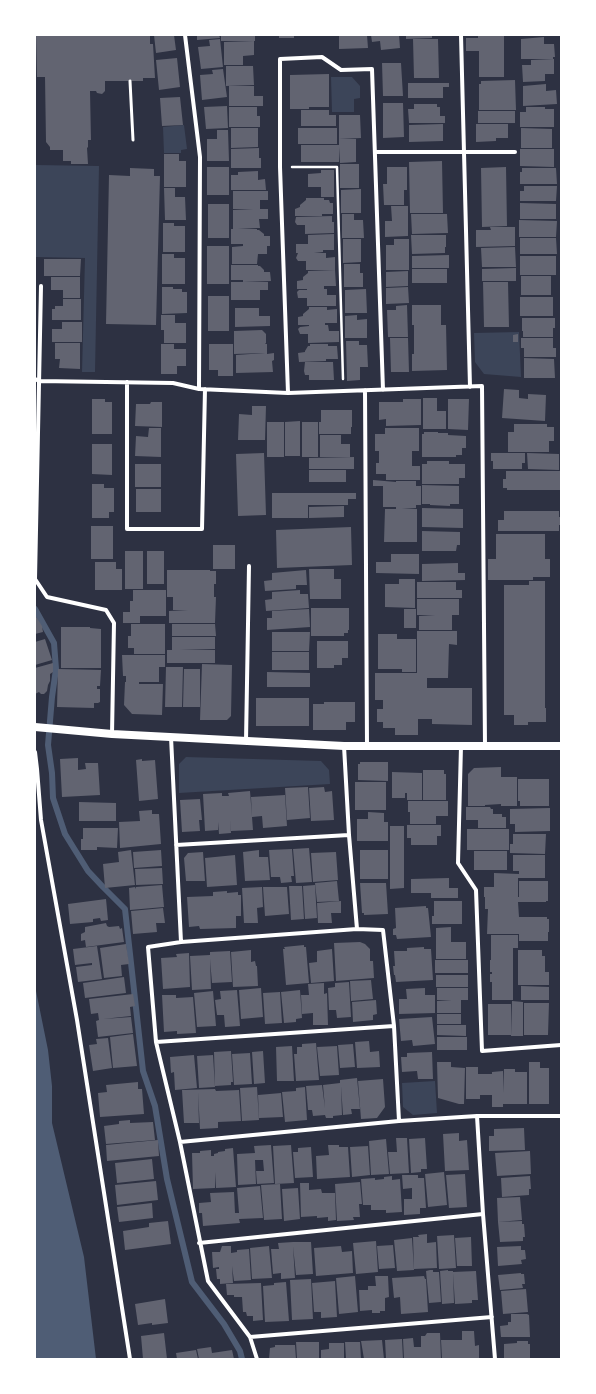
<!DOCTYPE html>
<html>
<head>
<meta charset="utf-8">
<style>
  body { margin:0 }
  #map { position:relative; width:596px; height:1394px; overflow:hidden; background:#2d3142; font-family:Quicksand,sans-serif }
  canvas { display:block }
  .frame { position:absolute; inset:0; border:36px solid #fff; pointer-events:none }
</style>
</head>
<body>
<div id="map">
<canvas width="596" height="1394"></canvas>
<div class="frame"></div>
</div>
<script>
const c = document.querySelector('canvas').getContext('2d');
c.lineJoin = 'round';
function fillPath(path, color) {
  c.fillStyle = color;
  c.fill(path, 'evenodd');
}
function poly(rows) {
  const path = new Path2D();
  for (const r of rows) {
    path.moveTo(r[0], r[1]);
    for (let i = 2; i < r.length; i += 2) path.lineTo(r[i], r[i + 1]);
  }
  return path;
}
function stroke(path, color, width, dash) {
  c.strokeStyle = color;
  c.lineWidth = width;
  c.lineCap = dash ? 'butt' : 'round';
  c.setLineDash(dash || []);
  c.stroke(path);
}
fillPath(poly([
  [331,77,352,77,360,86,360,98,354,99,354,112,332,112],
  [184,125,187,149,181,150,181,153,164,153,163,127],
  [35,165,99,166,95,372,82,372,85,258,35,257],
  [519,332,521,377,484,374,475,362,474,333],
  [186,757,321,761,329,770,330,784,179,793,179,764],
  [435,1081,437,1113,413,1115,403,1107,402,1083]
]), '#3c4559');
fillPath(poly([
  [35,986,48,1050,52,1086,52,1123,84,1257,96,1359,35,1359]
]), '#4f5d75');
stroke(poly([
  [35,609,54,643,56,669,52,697,48,745,52,773,53,798,65,834,88,871,103,887,125,909,143,1071,155,1106,167,1179,192,1282,224,1324,240,1351,242,1359]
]), '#4f5d75', 6);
fillPath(poly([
  [150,35,150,44,153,44,155,78,143,78,143,81,105,81,105,91,102,94,97,93,96,91,90,91,91,140,88,140,88,147,87,148,88,164,71,164,71,161,63,161,63,150,50,150,50,147,46,142,45,77,37,77,36,36],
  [154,35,174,35,176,50,156,53],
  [197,35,219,35,220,38,197,40],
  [221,35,255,35,255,41,221,41],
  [279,35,294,35,294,38,279,38],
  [339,35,367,35,368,48,339,49],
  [371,35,399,35,400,48,381,50,380,41,372,42],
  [406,35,432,35,432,38,406,39],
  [478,35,504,35,504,77,479,77,479,51,466,51,466,38,478,38],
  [544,37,544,44,554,44,555,57,553,57,553,59,521,59,521,39],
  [220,39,223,67,201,69,198,47,210,46,209,40],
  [413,39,438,39,439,78,414,78],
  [254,41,254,55,243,56,243,65,224,65,224,42],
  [177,58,180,87,159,90,156,60],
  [554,59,554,74,545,74,545,81,523,82,522,65,531,65,531,60],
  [382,63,401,63,403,96,383,96],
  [226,66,253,66,254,85,226,86],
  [223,69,227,97,202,100,200,75,213,74,212,70],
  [329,74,329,107,309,107,309,109,290,109,290,75],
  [515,80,516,110,479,110,479,84,481,84,481,81],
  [408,83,449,83,449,87,443,87,443,98,408,98],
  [546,84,546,91,556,90,557,104,523,106,523,86],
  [229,86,254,86,254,96,263,96,263,106,229,106],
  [180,97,183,125,162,126,160,98],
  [383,103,403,103,404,137,383,138],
  [414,104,437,104,437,107,440,107,440,116,445,116,445,123,409,123,408,109,414,109],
  [227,106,228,128,206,129,204,107],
  [229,107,257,107,257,116,260,116,260,127,229,127],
  [526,107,545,107,545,109,554,109,554,127,520,127,520,112,526,112],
  [301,110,329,110,329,115,336,115,336,126,301,126],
  [478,111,515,111,515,123,478,123],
  [339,115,360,115,361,138,339,139],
  [443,124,443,141,409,142,409,125],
  [476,124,508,124,508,138,496,138,496,141,476,142],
  [231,128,258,128,258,147,231,148],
  [298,128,337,128,337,144,298,144],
  [521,128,552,129,552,148,521,148],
  [217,130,228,130,229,161,207,161,207,139,217,139],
  [339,139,356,139,356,162,340,163,339,147,339,162,301,162,301,145,339,145],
  [259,148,259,158,261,158,261,168,231,168,231,149],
  [520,149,554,149,554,167,520,166],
  [164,154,179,154,179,161,186,161,186,187,164,187],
  [442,161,443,213,410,213,409,162],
  [340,164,359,164,359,188,340,188],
  [207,167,229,167,229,195,207,195],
  [387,167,407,167,407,190,404,190,404,205,384,205,383,184,387,184],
  [506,167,507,226,482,227,481,168],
  [130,168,154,169,154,176,160,176,156,325,106,324,109,175,130,176],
  [522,168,556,168,557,184,520,184,520,172,522,172],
  [321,170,334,170,334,197,321,197,321,187,308,187,308,174,321,173],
  [258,171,258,180,265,179,266,190,231,190,231,175,238,175,238,172],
  [524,186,557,186,556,201,520,201,520,191,524,191],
  [164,188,175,188,175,197,185,197,186,220,165,220],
  [361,189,361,213,341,213,341,190],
  [233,191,268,191,268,200,260,200,260,209,268,209,268,219,259,219,260,228,238,228,257,229,257,230,259,230,264,234,264,236,270,236,270,246,267,246,267,254,258,254,257,264,232,264,232,247,243,246,243,244,231,244,231,229,233,229,233,210,253,210,233,209],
  [306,198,324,198,324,200,329,200,330,203,333,203,333,214,322,214,322,216,295,216,295,209,300,207,300,205,306,200],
  [520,203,556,204,556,219,520,219],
  [208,204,229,204,229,238,208,238],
  [391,206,408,206,408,236,385,237,385,221,392,221],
  [342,214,354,214,354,220,363,220,364,238,342,238],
  [411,214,447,214,448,233,412,234],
  [332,216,332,222,334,222,334,233,305,234,305,225,297,225,295,222,296,217],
  [519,220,557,221,556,237,519,237],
  [163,223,174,223,174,226,185,226,185,252,163,252],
  [490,227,515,227,515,246,476,247,476,230,491,230],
  [334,234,334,250,323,250,323,252,314,253,326,253,326,258,335,257,335,270,306,270,306,261,298,261,296,258,298,253,296,253,296,244,308,244,308,235],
  [411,235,446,235,446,247,445,247,445,253,412,254],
  [520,238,556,238,557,254,520,254],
  [343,239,361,239,361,262,343,263],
  [394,239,409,239,409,270,386,270,386,245,394,245],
  [207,246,229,246,229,284,207,284],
  [515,247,516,267,482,267,481,248],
  [162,254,174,254,174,258,185,258,185,284,162,284],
  [449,255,449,268,412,268,412,256],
  [520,256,556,256,556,275,520,275],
  [44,259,81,259,80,276,44,276],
  [344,264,360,264,360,273,363,273,363,287,344,287],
  [231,265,258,265,258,266,260,266,264,270,264,272,270,272,271,281,243,282,243,280,231,280],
  [516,268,516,281,482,281,482,269],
  [412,269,447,269,447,283,412,283],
  [335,270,336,286,324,286,324,289,327,289,327,295,336,295,336,306,307,306,307,298,298,298,297,292,299,290,307,290,307,289,297,289,297,281,303,280,303,277,308,273,308,271],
  [408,271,408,286,386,287,386,272],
  [521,276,551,276,551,295,521,295],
  [51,277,80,277,80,298,63,298,63,290,51,290],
  [231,282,268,282,268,290,260,290,260,300,231,300],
  [483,282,508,282,509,327,484,327],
  [162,287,173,287,173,289,182,289,182,292,187,292,187,313,162,314],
  [408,287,409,303,386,304,386,288],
  [366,289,367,313,345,313,345,290],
  [208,296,229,296,229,331,208,331],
  [520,297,553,297,553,316,520,316],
  [63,299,81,299,81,320,52,320,52,309,55,309,55,306,63,306],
  [407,305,408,337,388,337,387,310,396,310,396,306],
  [412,305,441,305,441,325,446,325,447,370,412,371,412,354,414,354,414,325,424,325,412,325],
  [309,307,327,307,327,310,337,309,337,323,325,323,325,325,328,325,329,331,339,331,339,342,308,343,308,334,300,334,298,329,300,327,309,326,309,325,298,325,298,317,303,316,303,314,309,309],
  [235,308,259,308,259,316,270,316,270,326,235,327],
  [161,315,175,315,175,323,186,323,186,343,164,343,164,330,161,330],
  [357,315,357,320,367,319,367,338,345,338,345,316],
  [522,318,555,318,555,328,553,328,553,337,523,337,523,331,522,331],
  [62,322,82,322,82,342,52,342,52,329,62,329],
  [262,330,266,334,266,343,265,344,267,344,267,354,274,353,274,360,272,361,273,372,236,373,236,355,265,353,234,354,234,331],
  [518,334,518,342,513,342,513,335],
  [390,338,408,338,409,372,391,372],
  [521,338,553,338,553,348,556,348,556,357,524,357,524,348,521,348],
  [346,341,359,341,359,345,367,345,368,367,360,367,360,380,347,381],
  [55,343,80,343,80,369,59,368,60,359,55,359],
  [161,344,174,344,174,349,186,349,186,366,177,366,177,374,161,374],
  [209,344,233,344,233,376,218,376,218,370,209,370],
  [310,344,328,344,328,346,337,346,338,359,326,359,326,361,299,362,298,353,305,352,305,351,308,346,310,346],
  [524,358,554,359,555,378,524,378],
  [305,362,333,362,334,380,309,380,309,375,305,375,304,371],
  [504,389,519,390,519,398,528,399,528,394,546,395,545,421,502,418],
  [423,398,437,398,437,411,446,411,446,429,423,429],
  [92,399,105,399,105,402,112,402,112,434,92,434],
  [403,399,421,399,421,425,386,426,386,419,379,420,379,402,403,402],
  [448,399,469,399,468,430,448,429],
  [151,402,162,402,162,427,135,426,136,404,150,404],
  [252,406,266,406,265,440,238,440,239,414,252,415],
  [321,410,352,410,352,427,351,427,351,434,319,434,319,422,321,422],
  [300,421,300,456,285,456,285,422],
  [267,422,284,422,284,457,267,457],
  [302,422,318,422,318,457,302,457],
  [514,424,547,424,547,427,554,427,554,441,549,441,549,452,508,452,508,432,514,432],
  [149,428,161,428,161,457,135,456,136,436,148,437],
  [385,428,419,428,419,451,412,451,412,466,420,466,420,480,386,480,386,474,376,474,376,463,379,463,379,451,375,451,375,434,385,434],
  [424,432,438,432,438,433,448,433,448,435,466,436,466,448,462,448,462,455,456,455,456,457,422,457,422,434,424,434],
  [320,435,341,435,341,444,350,444,350,457,320,457],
  [92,444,112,444,112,475,92,474],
  [264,453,266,515,238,516,236,454],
  [491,453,525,453,525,463,522,463,522,469,493,469,493,461,491,461],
  [527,453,559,454,559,470,528,469],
  [354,457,354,469,309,469,309,458],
  [427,461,449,461,449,464,465,464,465,478,459,478,459,484,422,484,422,464,427,464],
  [135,464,161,464,161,487,135,487],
  [309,470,346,470,346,482,309,482],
  [506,471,561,471,561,490,507,490,507,488,503,488,503,479,506,479],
  [373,480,396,482,396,481,416,481,416,486,421,486,421,505,416,505,416,508,402,508,417,509,417,542,384,542,385,509,396,509,396,507,383,507,383,486,373,486],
  [92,484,104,484,104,488,114,488,114,512,109,512,109,518,92,518],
  [422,485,459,486,459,504,450,504,450,506,430,505,430,504,422,504],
  [136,489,161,489,161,512,136,512],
  [272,493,356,493,356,499,348,499,348,505,308,505,308,518,272,518],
  [344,506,344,517,309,518,309,507],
  [422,508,463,509,463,528,422,527],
  [504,511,559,511,559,517,561,517,561,525,559,525,559,531,498,531,498,520,504,520],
  [91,526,113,526,113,559,91,559],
  [351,527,352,565,277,568,276,530],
  [422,531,460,532,460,545,457,545,456,551,422,551],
  [496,534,545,534,545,559,550,559,550,577,533,577,533,580,488,580,488,559,496,559],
  [213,545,235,545,235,569,213,569],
  [125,551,143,551,143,589,125,589],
  [147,551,164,551,164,584,147,584],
  [391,554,419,554,419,574,376,573,376,562,391,562],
  [95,562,116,562,116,569,122,569,122,590,95,590],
  [458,563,458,573,465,573,465,580,422,581,422,564],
  [309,569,334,569,334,579,341,579,341,599,310,599],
  [167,570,210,570,210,571,216,571,216,584,214,584,214,597,216,597,215,623,169,623,169,611,188,610,173,610,173,597,167,597,167,584,187,584,167,584],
  [306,570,307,585,296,585,296,589,265,591,264,581,272,580,272,573],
  [399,579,415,579,415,608,385,607,385,584,399,584],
  [529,581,545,581,545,708,546,708,546,722,528,722,528,725,514,725,514,715,504,715,504,585,529,585],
  [417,582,456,582,456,590,462,590,462,598,417,598],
  [133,590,166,590,166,616,140,616,140,623,123,623,123,612,130,612,130,601,133,601],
  [300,590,300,594,308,594,309,608,266,611,265,600,272,599,272,592],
  [417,599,459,599,459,615,452,615,452,630,419,630,419,616,435,615,417,615],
  [311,608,349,608,349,630,348,630,348,633,344,633,344,636,311,636],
  [309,609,310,627,267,630,267,618,272,618,272,611],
  [404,609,416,609,416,628,404,628],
  [35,615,42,626,43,632,35,634],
  [131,624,165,624,165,654,134,654,134,648,128,648,128,636,131,636],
  [172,624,215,624,216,636,172,636],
  [61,627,90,627,90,628,101,629,101,668,61,668],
  [417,631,457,631,457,645,449,644,448,678,427,678,427,688,472,688,472,725,432,724,432,719,418,719,418,735,395,735,395,728,383,728,383,722,377,722,377,709,383,709,383,700,375,700,375,673,417,673],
  [272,632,310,632,309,651,272,651],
  [378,634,397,634,397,639,416,639,416,672,402,672,402,669,378,669],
  [172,637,215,637,215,649,180,650,215,650,215,663,167,663,167,650,172,650],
  [45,639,52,660,35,665,35,642],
  [317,641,348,641,348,658,342,658,342,665,334,665,334,668,317,668],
  [272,652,309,652,309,670,272,670],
  [122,655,165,655,165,667,159,667,159,682,139,682,139,684,163,684,162,715,132,714,124,705,125,682,126,682,126,676,123,676],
  [53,663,53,672,50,674,50,681,48,685,47,691,44,694,41,694,39,692,35,694,35,668],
  [202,664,232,665,231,716,227,720,200,720],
  [166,667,183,667,182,707,165,707],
  [58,669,101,670,100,686,97,686,97,689,100,689,100,702,98,703,94,703,94,708,57,707],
  [184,669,200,669,200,707,183,707],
  [267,672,310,673,310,687,267,687],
  [256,698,309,698,309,726,256,726],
  [324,702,355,702,355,722,346,722,346,730,313,730,313,704,324,704],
  [78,758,78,770,86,769,85,763,98,763,100,795,62,797,60,759],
  [142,759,142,761,155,760,158,799,139,801,136,760],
  [360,762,388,762,388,781,358,780,358,764,360,764],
  [501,767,501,777,517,777,517,806,501,806,501,804,485,805,485,806,468,806,468,774,474,768],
  [423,770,444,770,444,774,446,774,446,800,423,800],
  [392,772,422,773,422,800,407,800,407,793,405,793,405,798,392,798],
  [518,779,549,779,549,806,520,806,520,801,518,801],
  [355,782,386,782,386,810,355,810],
  [308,787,310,818,287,820,285,788],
  [324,787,325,792,332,791,334,820,311,821,309,788],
  [250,791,253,830,231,831,230,819,231,833,219,834,218,822,218,830,205,831,203,794,222,793,222,796,229,796,228,793],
  [285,795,287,826,263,828,262,816,252,817,251,797],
  [200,799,202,820,199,820,200,831,182,832,180,800],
  [408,801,448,801,448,816,436,816,436,824,410,824,410,812,408,812],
  [79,802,116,803,116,821,79,821],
  [466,807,490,807,491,809,493,809,493,814,502,814,502,817,506,817,506,828,478,828,478,820,466,820],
  [550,808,550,831,515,832,515,824,510,824,510,809],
  [152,810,152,814,159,814,161,844,120,848,119,822,140,821,139,811],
  [368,812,384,813,384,822,388,822,388,841,357,841,357,819,368,819],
  [407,825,441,825,441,836,437,836,437,845,411,845,411,838,407,838],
  [390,826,404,826,404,888,390,889],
  [83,828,118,828,117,848,97,847,97,850,81,850,81,839,83,839],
  [467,829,509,829,509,850,467,850],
  [513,834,546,834,545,854,510,853,510,844,513,844],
  [309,848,312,882,296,883,293,849],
  [292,849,294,876,291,876,292,882,281,883,280,877,271,877,269,850],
  [131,850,135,885,105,888,103,864,119,862,118,852],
  [161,850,162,866,134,868,133,852],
  [259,850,259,857,268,857,270,880,245,881,243,852],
  [360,850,388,850,388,879,360,879],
  [474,851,507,851,507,870,474,870],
  [203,852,205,881,186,881,184,858,188,853],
  [336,852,338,880,313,882,311,853],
  [235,855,237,885,207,887,205,858],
  [513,855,545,855,545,878,518,878,518,897,484,897,484,887,494,887,494,873,519,874,519,871,513,871],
  [162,868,163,884,136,885,135,869],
  [449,878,449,888,458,888,458,898,431,898,431,893,411,893,411,879],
  [337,881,339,901,317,902,315,883],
  [519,881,548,881,548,901,546,901,546,902,518,902,519,917,547,917,547,919,549,919,549,932,548,932,548,941,519,941,519,934,487,934,488,909,485,909,485,897,519,897],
  [360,883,386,883,388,914,364,915,364,913,362,913],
  [162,885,164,907,130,910,129,888,135,887,136,889,136,887],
  [315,885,317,918,305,919,303,886],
  [289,886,302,886,304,919,291,920],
  [262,887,263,907,257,908,258,923,244,923,242,888],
  [263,887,287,887,289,914,265,916],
  [227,891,227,893,238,892,238,895,241,895,241,916,236,916,236,928,200,929,199,926,189,927,187,897,213,896,213,892],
  [106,899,108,920,101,921,100,918,93,919,93,922,70,924,68,904],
  [341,901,341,913,331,913,332,923,318,923,317,903],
  [434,901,462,901,462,924,432,924,432,916,434,916],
  [426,906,426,908,428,908,431,937,397,939,396,935,393,935,393,929,396,928,395,908],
  [163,908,165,923,156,923,157,932,133,934,131,911],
  [106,923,107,926,109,927,119,926,120,929,122,928,124,942,86,947,85,940,81,941,81,934,85,932,85,927],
  [451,927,451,942,466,942,466,959,436,959,436,928],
  [491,935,518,935,518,948,513,948,513,1000,492,1000,492,982,490,982,490,974,492,974,492,972,490,972,490,960,491,960],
  [360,942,365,944,370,949,370,961,373,961,374,978,336,981,334,943],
  [126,944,129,964,121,965,122,976,104,978,100,948],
  [304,945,304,947,306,947,309,983,286,985,283,949,285,949,284,947],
  [97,946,102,979,78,982,76,967,92,965,92,963,75,965,73,949],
  [424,947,424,949,431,949,433,980,396,982,395,975,394,975,393,966,395,966,394,951,407,951,407,948],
  [332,949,334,981,311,983,309,963,317,962,317,951],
  [251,950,251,962,255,961,256,966,257,966,258,986,233,987,231,952],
  [518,950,542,950,542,956,545,956,545,972,549,972,549,985,518,985],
  [230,951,232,982,212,983,210,959,211,989,192,990,190,956,210,955,210,952],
  [189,953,190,987,163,989,161,958,177,957,176,954],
  [435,960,468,960,468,973,435,973],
  [436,975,468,975,468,987,436,987],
  [124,977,126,993,85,998,83,983],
  [371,980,373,999,351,1001,350,981],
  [349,982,351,1017,337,1018,336,1010,329,1010,328,988,335,987,335,983],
  [324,983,324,994,327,993,328,1025,313,1025,313,1013,302,1014,301,995,309,995,308,984],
  [521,986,549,987,549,1000,521,1000],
  [261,988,263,1017,241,1019,239,990],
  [425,988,425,995,435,995,435,1013,399,1014,399,999,407,999,406,989],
  [437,988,468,988,468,1000,461,1000,461,1013,437,1013,437,1001,452,1001,437,1000],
  [237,990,240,1026,225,1027,224,1015,217,1015,215,1000,221,999,220,991],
  [300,990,302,1018,296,1019,296,1022,284,1023,281,992],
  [213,991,216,1026,197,1027,194,993],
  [280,992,282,1023,265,1024,263,993],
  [133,994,135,1006,130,1007,131,1016,103,1019,131,1017,133,1033,98,1037,96,1021,99,1020,98,1013,91,1014,89,999],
  [162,995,176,995,176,998,193,997,196,1033,177,1034,177,1031,164,1032],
  [376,1000,377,1014,373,1015,373,1020,353,1022,352,1002],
  [512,1001,523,1002,523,1036,511,1036],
  [524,1003,549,1003,548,1035,524,1035],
  [488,1004,511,1004,511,1035,488,1035],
  [437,1014,461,1014,461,1024,437,1024],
  [432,1017,435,1044,413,1046,412,1040,401,1041,399,1019],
  [437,1025,466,1025,466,1036,437,1035],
  [133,1034,137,1066,113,1068,110,1037],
  [437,1037,467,1037,467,1050,437,1050],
  [108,1038,112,1068,93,1071,89,1045,97,1044,96,1039],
  [369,1041,370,1052,379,1051,380,1067,357,1068,355,1042],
  [316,1043,319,1080,296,1081,294,1054,297,1054,297,1047,302,1047,302,1044],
  [353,1044,355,1067,340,1068,338,1045],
  [292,1046,294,1081,277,1081,276,1047],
  [337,1046,339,1075,320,1076,317,1047],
  [231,1051,233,1082,231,1082,231,1085,215,1086,214,1052],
  [263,1051,265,1083,254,1084,252,1052],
  [432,1052,433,1079,418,1079,417,1071,402,1072,401,1057,407,1057,407,1053],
  [250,1053,252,1084,234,1085,232,1054],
  [194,1055,197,1088,175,1090,174,1072,171,1073,170,1057],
  [213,1055,215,1087,199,1088,197,1056],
  [437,1062,451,1062,451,1067,465,1068,464,1104,459,1104,438,1098],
  [529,1062,540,1062,540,1068,549,1068,549,1104,529,1104],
  [466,1067,478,1067,478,1074,492,1074,492,1072,503,1071,503,1093,504,1069,515,1069,515,1072,527,1072,527,1104,503,1104,503,1107,492,1107,492,1095,480,1095,480,1099,466,1099],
  [357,1078,360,1109,351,1109,352,1114,343,1115,341,1086,342,1115,333,1116,333,1118,326,1118,325,1115,313,1116,312,1110,308,1110,306,1086,322,1085,325,1108,323,1085,340,1083,340,1080],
  [383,1079,385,1107,377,1118,361,1119,358,1081],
  [138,1082,138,1089,142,1089,144,1114,100,1117,98,1093,107,1092,106,1085],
  [257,1087,259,1120,242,1121,240,1088],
  [305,1087,307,1120,285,1122,282,1092,296,1091,296,1088],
  [215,1089,216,1091,239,1090,241,1121,218,1122,218,1128,200,1129,198,1092,199,1123,184,1123,182,1090],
  [281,1093,283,1117,259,1118,258,1095],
  [130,1120,130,1123,153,1122,155,1140,106,1144,104,1126,119,1124,119,1121],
  [524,1128,525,1150,489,1151,489,1136,494,1136,494,1129],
  [459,1133,459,1141,467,1140,469,1170,445,1171,443,1134],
  [396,1138,407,1138,409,1173,390,1174,388,1152,397,1152],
  [425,1138,427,1169,421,1169,421,1172,411,1173,409,1139],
  [386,1139,389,1174,371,1175,369,1141],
  [158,1140,159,1156,107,1161,106,1145],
  [271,1145,274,1183,257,1184,256,1171,264,1171,263,1160,255,1160,256,1184,238,1185,237,1154,255,1153,254,1146],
  [291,1145,294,1183,275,1184,273,1146],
  [328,1145,339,1145,339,1147,348,1147,350,1177,317,1179,316,1156,329,1155],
  [368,1146,370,1175,352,1177,350,1147],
  [311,1147,313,1177,295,1178,293,1152,298,1152,298,1148],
  [233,1148,236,1187,216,1188,215,1172,215,1188,193,1189,192,1153,200,1153,200,1151,211,1150,211,1156,214,1156,214,1154,218,1153,218,1152,225,1151,225,1149],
  [530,1151,531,1174,497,1176,495,1153],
  [152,1159,154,1179,117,1183,115,1163],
  [444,1172,447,1205,428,1207,425,1174],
  [465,1174,467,1207,449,1208,446,1175],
  [402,1175,418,1175,418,1178,424,1178,426,1208,420,1208,420,1214,404,1215,404,1199,412,1199,412,1188,403,1189],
  [392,1176,392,1180,400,1179,402,1212,386,1213,386,1210,371,1210,371,1205,363,1205,361,1179,375,1178,375,1180,384,1179,384,1177],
  [530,1176,531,1189,529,1189,529,1195,502,1197,501,1178],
  [156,1181,158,1200,117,1205,115,1185],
  [360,1182,362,1204,359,1204,360,1217,353,1217,354,1220,337,1221,335,1184],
  [300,1183,309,1183,309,1190,321,1189,322,1193,335,1193,336,1220,328,1221,328,1217,317,1218,317,1216,301,1217],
  [280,1184,282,1219,264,1220,261,1185],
  [260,1186,263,1218,239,1219,240,1223,203,1226,202,1213,199,1213,199,1203,211,1202,210,1193,234,1192,235,1213,239,1213,237,1188],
  [298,1188,300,1219,284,1221,282,1189],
  [520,1197,522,1220,498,1222,497,1198],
  [152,1203,153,1218,119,1222,117,1207],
  [168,1221,171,1244,125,1250,123,1231,149,1227,149,1223],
  [522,1221,522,1224,524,1224,525,1237,523,1237,523,1241,500,1242,498,1222],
  [427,1234,427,1243,436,1242,437,1268,414,1269,413,1237,419,1237,418,1235],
  [454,1235,456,1268,439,1269,437,1236],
  [471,1237,472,1266,457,1266,455,1238],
  [412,1238,414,1270,397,1271,394,1240],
  [376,1241,378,1272,356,1274,353,1243],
  [293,1242,311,1242,313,1274,296,1275,293,1246,295,1278,281,1279,281,1273,273,1274,271,1249,279,1249,278,1243],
  [393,1245,395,1268,379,1269,377,1246],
  [222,1246,231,1246,231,1253,237,1252,237,1250,249,1249,251,1280,234,1281,232,1266,233,1283,220,1284,220,1279,217,1279,216,1269,219,1269,219,1267,213,1268,212,1252,220,1252],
  [269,1246,272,1278,252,1279,250,1248],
  [341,1246,342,1252,352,1251,353,1273,316,1276,314,1248],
  [521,1246,521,1250,525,1250,526,1259,521,1260,522,1264,498,1266,497,1247],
  [430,1270,433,1270,433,1272,439,1272,441,1302,429,1303,426,1271],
  [448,1270,448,1271,453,1271,454,1303,442,1304,440,1271],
  [476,1271,478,1300,472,1300,472,1303,455,1304,453,1272],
  [521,1273,521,1274,524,1274,525,1284,522,1284,523,1288,500,1290,498,1275],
  [355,1276,358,1312,339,1314,336,1278],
  [375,1276,388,1276,389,1297,385,1298,385,1311,380,1311,380,1313,372,1313,372,1310,360,1311,359,1290,368,1290,368,1286,376,1286],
  [424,1276,425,1279,426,1279,428,1312,401,1314,400,1297,394,1298,392,1278],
  [311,1279,313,1319,292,1320,290,1280],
  [335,1281,337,1317,321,1318,321,1312,314,1312,312,1283],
  [286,1282,289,1321,265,1322,263,1286,274,1285,274,1283],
  [261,1283,263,1320,253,1321,253,1316,247,1316,246,1312,243,1312,242,1297,234,1297,234,1295,227,1295,226,1284],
  [526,1289,528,1312,503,1314,501,1291],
  [165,1299,168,1323,152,1325,152,1323,138,1325,135,1304],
  [511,1314,527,1314,529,1315,530,1337,501,1337,500,1326,508,1325,508,1322,511,1322],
  [462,1331,474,1331,475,1346,479,1345,479,1359,442,1359,441,1340,462,1340],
  [164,1333,167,1359,143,1359,141,1336],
  [427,1333,440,1333,441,1359,404,1359,403,1339,413,1338,414,1347,421,1347,421,1336,425,1336],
  [402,1339,403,1359,386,1359,385,1340],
  [382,1340,384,1359,364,1359,361,1341],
  [517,1341,528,1341,528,1344,530,1344,530,1359,504,1359,504,1344,517,1343],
  [296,1342,319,1342,319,1359,297,1359],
  [345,1342,360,1342,361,1359,346,1359],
  [329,1343,344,1343,344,1359,321,1359,321,1350,329,1349],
  [275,1345,295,1345,296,1359,269,1359,270,1348,275,1347],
  [211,1347,212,1353,232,1350,234,1359,199,1359,197,1349],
  [196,1350,198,1359,177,1359,176,1353]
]), '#626471');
stroke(poly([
  [292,167,337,167,343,379]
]), '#fff', 2.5);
stroke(poly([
  [130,81,133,140]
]), '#fff', 3);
stroke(poly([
  [185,35,200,157,199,389],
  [461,35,470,387],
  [375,152,515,152],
  [41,286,35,579,47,597,106,610,114,623,112,734],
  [35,379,39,381,173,383,199,389,288,393,482,386,485,746],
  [127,382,127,529,202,529,205,389],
  [365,390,367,746],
  [288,393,280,167,280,59,322,57,341,70,372,69,383,390],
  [171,737,181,942],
  [246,741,249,566],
  [344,746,349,835,357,929],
  [461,746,458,863,476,890,482,1051,561,1045],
  [35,752,37,769,41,820,77,1020,130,1359],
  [176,845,349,835],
  [156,1042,394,1026],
  [477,1116,483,1214,495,1359],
  [180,1142,399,1121,477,1116,561,1116],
  [199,1243,483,1214],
  [250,1337,492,1317],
  [257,1359,250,1337,208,1281,180,1142,156,1042,148,947,181,942,357,929,383,930,394,1026,399,1121]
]), '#fff', 4);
stroke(poly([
  [35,727,112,734,344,746,561,746]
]), '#fff', 8);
</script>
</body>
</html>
